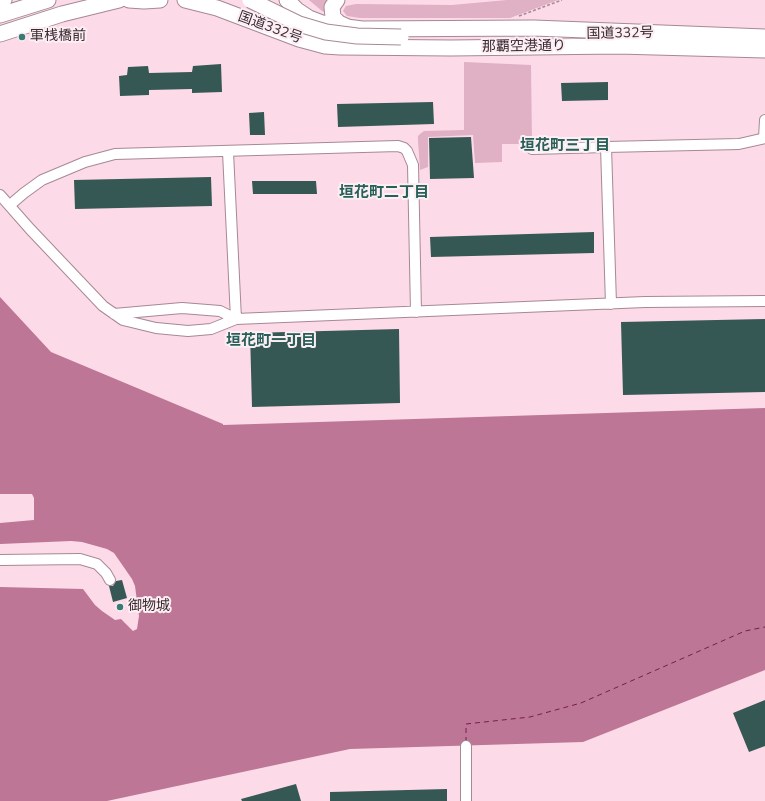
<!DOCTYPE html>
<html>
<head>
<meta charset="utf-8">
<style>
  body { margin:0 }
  canvas { display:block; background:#fcdae8 }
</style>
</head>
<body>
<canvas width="765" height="801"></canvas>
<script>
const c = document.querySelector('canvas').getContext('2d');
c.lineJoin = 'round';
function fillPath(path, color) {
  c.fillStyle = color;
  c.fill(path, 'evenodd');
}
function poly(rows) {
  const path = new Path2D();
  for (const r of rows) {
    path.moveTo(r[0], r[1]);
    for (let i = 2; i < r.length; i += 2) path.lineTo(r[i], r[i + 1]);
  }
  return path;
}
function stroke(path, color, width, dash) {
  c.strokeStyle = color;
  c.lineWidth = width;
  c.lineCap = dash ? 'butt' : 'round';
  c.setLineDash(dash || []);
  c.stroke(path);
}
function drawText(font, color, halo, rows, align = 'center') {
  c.font = font + ' "Nunito Sans","Noto Sans JP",sans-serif';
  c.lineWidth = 4;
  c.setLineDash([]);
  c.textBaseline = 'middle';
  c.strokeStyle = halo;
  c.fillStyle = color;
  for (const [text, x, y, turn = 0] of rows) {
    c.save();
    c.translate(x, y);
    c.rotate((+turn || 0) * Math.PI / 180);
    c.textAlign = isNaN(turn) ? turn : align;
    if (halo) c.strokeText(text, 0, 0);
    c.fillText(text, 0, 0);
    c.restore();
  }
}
fillPath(poly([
  [309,0,329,0,326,13,322,11],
  [507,0,558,0,510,18,360,18,347,16,343,11,346,6,356,4,452,5],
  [464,62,531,65,532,144,502,144,502,162,475,163,473,135,428,137,428,167,420,170,418,140,418,136,420,134,424,131,464,130]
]), '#e0b0c4');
fillPath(poly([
  [0,297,51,352,223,424,223,425,765,408,765,670,583,742,350,749,107,801,0,801,0,587,83,589,95,605,102,611,115,620,121,619,133,631,137,629,139,616,135,586,132,579,114,553,107,549,82,542,71,541,0,544,0,523,34,520,34,498,32,494,0,494]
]), '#bd7696');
stroke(poly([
  [466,742,466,724,530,717,581,703,745,631,765,627]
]), '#741f4d', 1, [5, 4]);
fillPath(poly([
  [221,64,222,92,192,93,192,89,149,90,149,95,120,96,119,76,127,75,128,67,148,66,149,73,192,72,193,66],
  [608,82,608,100,562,101,561,83],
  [433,102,434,124,338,127,337,104],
  [264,112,265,135,250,135,249,113],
  [471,137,474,178,430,179,429,138],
  [211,177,212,206,75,209,74,180],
  [252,181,316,181,317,194,253,194],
  [594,232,594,253,431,257,430,237],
  [765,319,765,392,623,395,621,322],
  [399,329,400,403,252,407,250,333],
  [122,580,127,598,113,602,109,586,113,586,116,581],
  [765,700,765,746,749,752,733,713],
  [296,784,301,801,242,801,241,799],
  [447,789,447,801,330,801,330,792]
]), '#355854');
const minor = poly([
  [764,138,765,120],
  [532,149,606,147],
  [228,152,236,319],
  [0,195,30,229,103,306,123,320,156,328,188,331,211,329,236,319,645,302,765,301],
  [10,205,24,193,42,180,85,162,115,154,398,146,404,148,407,151,413,165,416,312],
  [611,304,606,147,739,144,765,138],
  [114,314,182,308,220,311,236,319],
  [0,560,80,559,97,564,106,573,110,580],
  [466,746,466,801]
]);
const highway = poly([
  [129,0,144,1,160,0],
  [185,0,217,8,299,39,325,46,340,47,451,48,618,46,765,50],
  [287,0,297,10,309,18,322,23,339,26,362,29,534,28,765,37],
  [337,0,332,7,333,17,339,23,348,27],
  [0,2,4,0],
  [0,15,48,0],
  [0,34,62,14,119,0]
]);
stroke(minor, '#a78895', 12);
stroke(highway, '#a78895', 17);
stroke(poly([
  [519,16,562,0]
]), '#a58c97', 1.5, [3, 2]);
stroke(minor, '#fff', 10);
stroke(highway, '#fff', 15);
const highwayBridge = poly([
  [250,0,299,24,326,32,357,36,401,37]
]);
stroke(highwayBridge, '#a78895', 17, []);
stroke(highwayBridge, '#fff', 15);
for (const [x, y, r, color] of [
  [22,37,4,"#357c74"],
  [120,607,4,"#357c74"]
]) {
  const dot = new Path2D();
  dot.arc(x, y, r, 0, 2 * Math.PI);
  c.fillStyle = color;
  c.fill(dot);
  stroke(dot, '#fceef3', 1.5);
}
drawText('14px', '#382b31', '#fceef3', [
  ["国道332号",270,28,20],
  ["国道332号",620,34,-1],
  ["那覇空港通り",524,47,-1]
]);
drawText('14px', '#382b31', '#fceef3', [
  ["軍桟橋前",30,37],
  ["御物城",128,607]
], 'left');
drawText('bold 15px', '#275f59', '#fceef3', [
  ["垣花町三丁目",565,146],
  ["垣花町二丁目",384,193],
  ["垣花町一丁目",271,341]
]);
</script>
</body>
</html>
